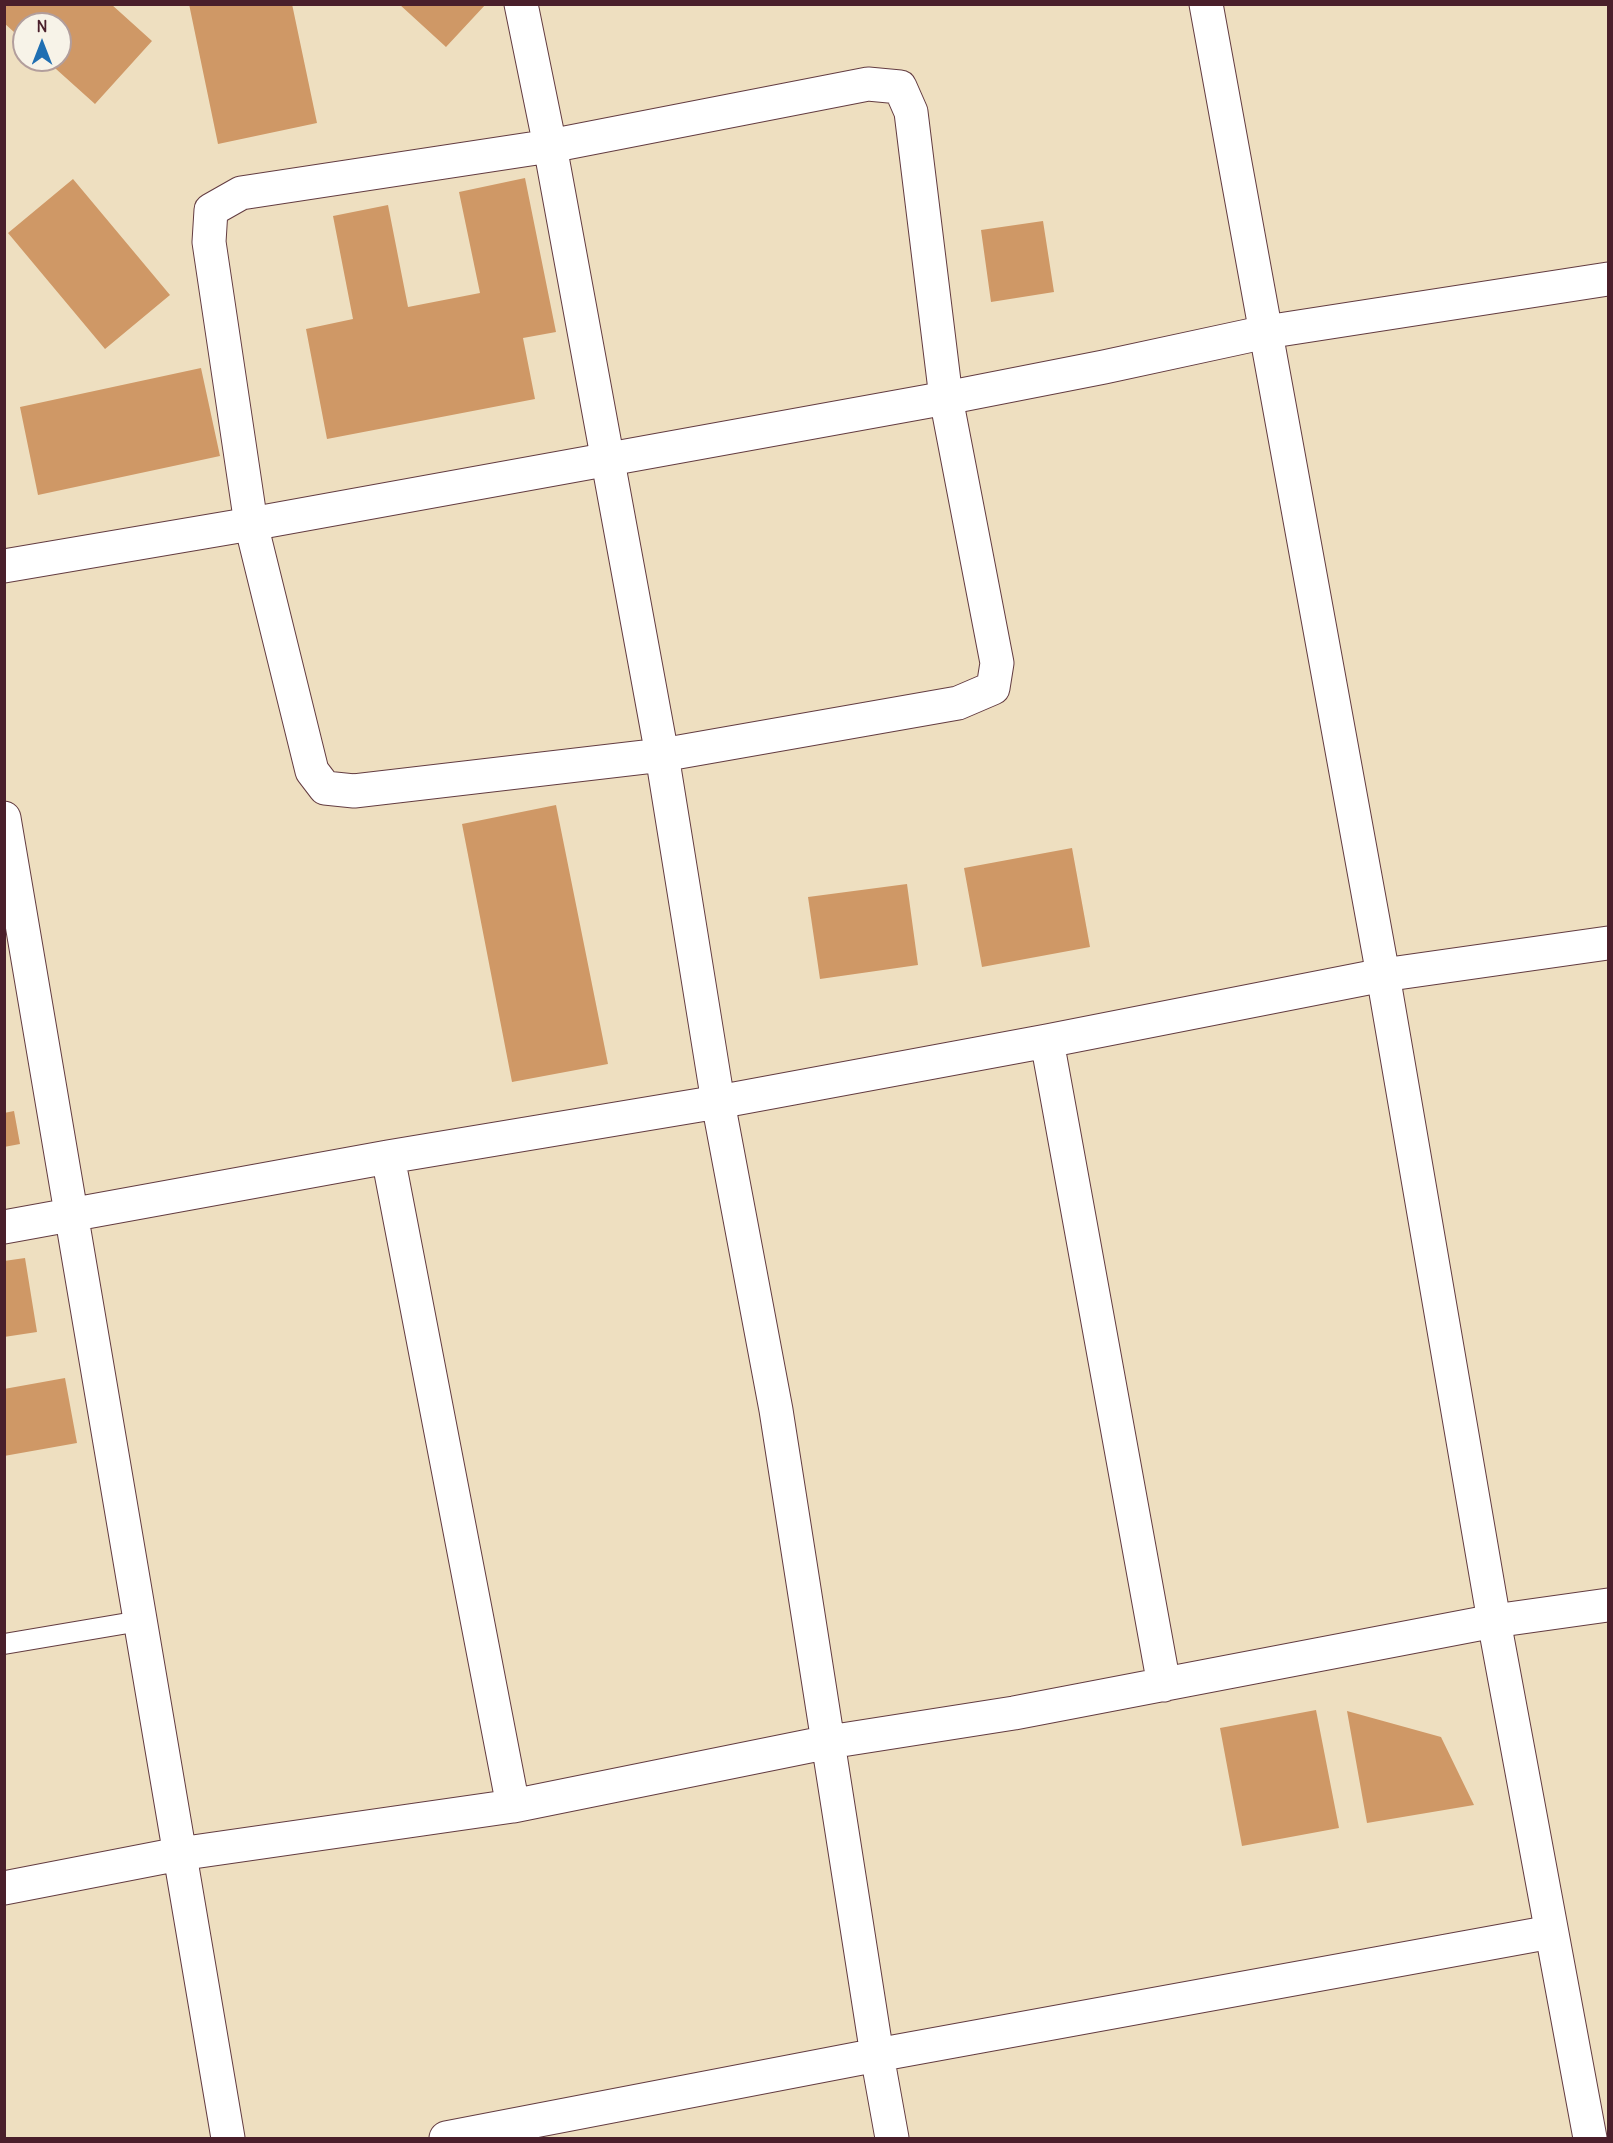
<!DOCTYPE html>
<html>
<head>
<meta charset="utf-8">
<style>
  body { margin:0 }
  #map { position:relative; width:1613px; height:2143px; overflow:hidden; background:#eedfc0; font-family:Delius,sans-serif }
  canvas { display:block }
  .frame { position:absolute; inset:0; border:6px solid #4a1f2b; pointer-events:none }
  .north { position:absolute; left:12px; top:12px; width:60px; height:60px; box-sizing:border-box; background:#f7f3e8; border:2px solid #b29e9c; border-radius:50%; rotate:0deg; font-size:16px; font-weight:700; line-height:24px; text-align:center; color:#4a1f2b }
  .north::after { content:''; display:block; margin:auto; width:21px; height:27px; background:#1f6fb2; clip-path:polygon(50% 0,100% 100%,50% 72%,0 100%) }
</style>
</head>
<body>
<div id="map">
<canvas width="1613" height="2143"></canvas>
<div class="frame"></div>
<div class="north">N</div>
</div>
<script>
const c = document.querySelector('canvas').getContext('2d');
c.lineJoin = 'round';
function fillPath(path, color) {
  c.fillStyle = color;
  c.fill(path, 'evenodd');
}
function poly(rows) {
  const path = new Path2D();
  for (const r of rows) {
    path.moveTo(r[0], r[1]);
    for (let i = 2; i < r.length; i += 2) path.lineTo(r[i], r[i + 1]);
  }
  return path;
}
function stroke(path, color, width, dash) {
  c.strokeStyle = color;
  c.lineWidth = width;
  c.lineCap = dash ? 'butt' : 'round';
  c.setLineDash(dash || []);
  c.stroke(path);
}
fillPath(poly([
  [4,4,111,4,152,41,95,104,46,60,60,60,60,24,24,24,24,41,4,23],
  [189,4,292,4,317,123,218,144],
  [399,4,486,4,446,47],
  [525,178,556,332,523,338,535,399,327,439,306,329,353,319,333,216,388,205,408,307,480,293,459,192],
  [73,179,170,295,105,349,8,233],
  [1043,221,1054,292,991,302,981,230],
  [201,368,220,456,38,495,20,407],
  [556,805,608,1064,512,1082,462,824],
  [1072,848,1090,947,982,967,964,868],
  [907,884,918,965,820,979,808,897],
  [14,1111,20,1144,4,1147,4,1113],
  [25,1258,37,1332,4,1337,4,1261],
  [65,1378,77,1443,4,1456,4,1389],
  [1316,1710,1339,1828,1242,1846,1220,1728],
  [1347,1711,1441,1737,1474,1805,1367,1823]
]), '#cf9866');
const service = poly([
  [4,1644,140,1621]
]);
const minor = poly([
  [521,4,550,146,662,755,718,1102,776,1410,877,2055,892,2138],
  [868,84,900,87,911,112,946,398,997,663,993,688,958,703,662,755,354,791,325,788,312,771,251,524,209,242,211,210,241,193,550,146,868,84],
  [4,818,228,2138],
  [1047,1041,1164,1685],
  [388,1157,513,1806],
  [4,1227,388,1157,718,1102,1047,1041,1383,975,1608,943],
  [4,1888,179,1854,513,1806,829,1742,1014,1713,1494,1621,1608,1605],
  [446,2138,877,2055,1551,1932]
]);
const tertiary = poly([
  [4,566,251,524,946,398,1104,367,1266,332,1608,279]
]);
const primary = poly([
  [1206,4,1383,975,1494,1621,1590,2138]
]);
stroke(service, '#633c41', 22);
stroke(minor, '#633c41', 35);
stroke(tertiary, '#633c41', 35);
stroke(primary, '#633c41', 35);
stroke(service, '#fff', 20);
stroke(minor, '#fff', 33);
stroke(tertiary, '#fff', 33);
stroke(primary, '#fff', 33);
</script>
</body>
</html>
